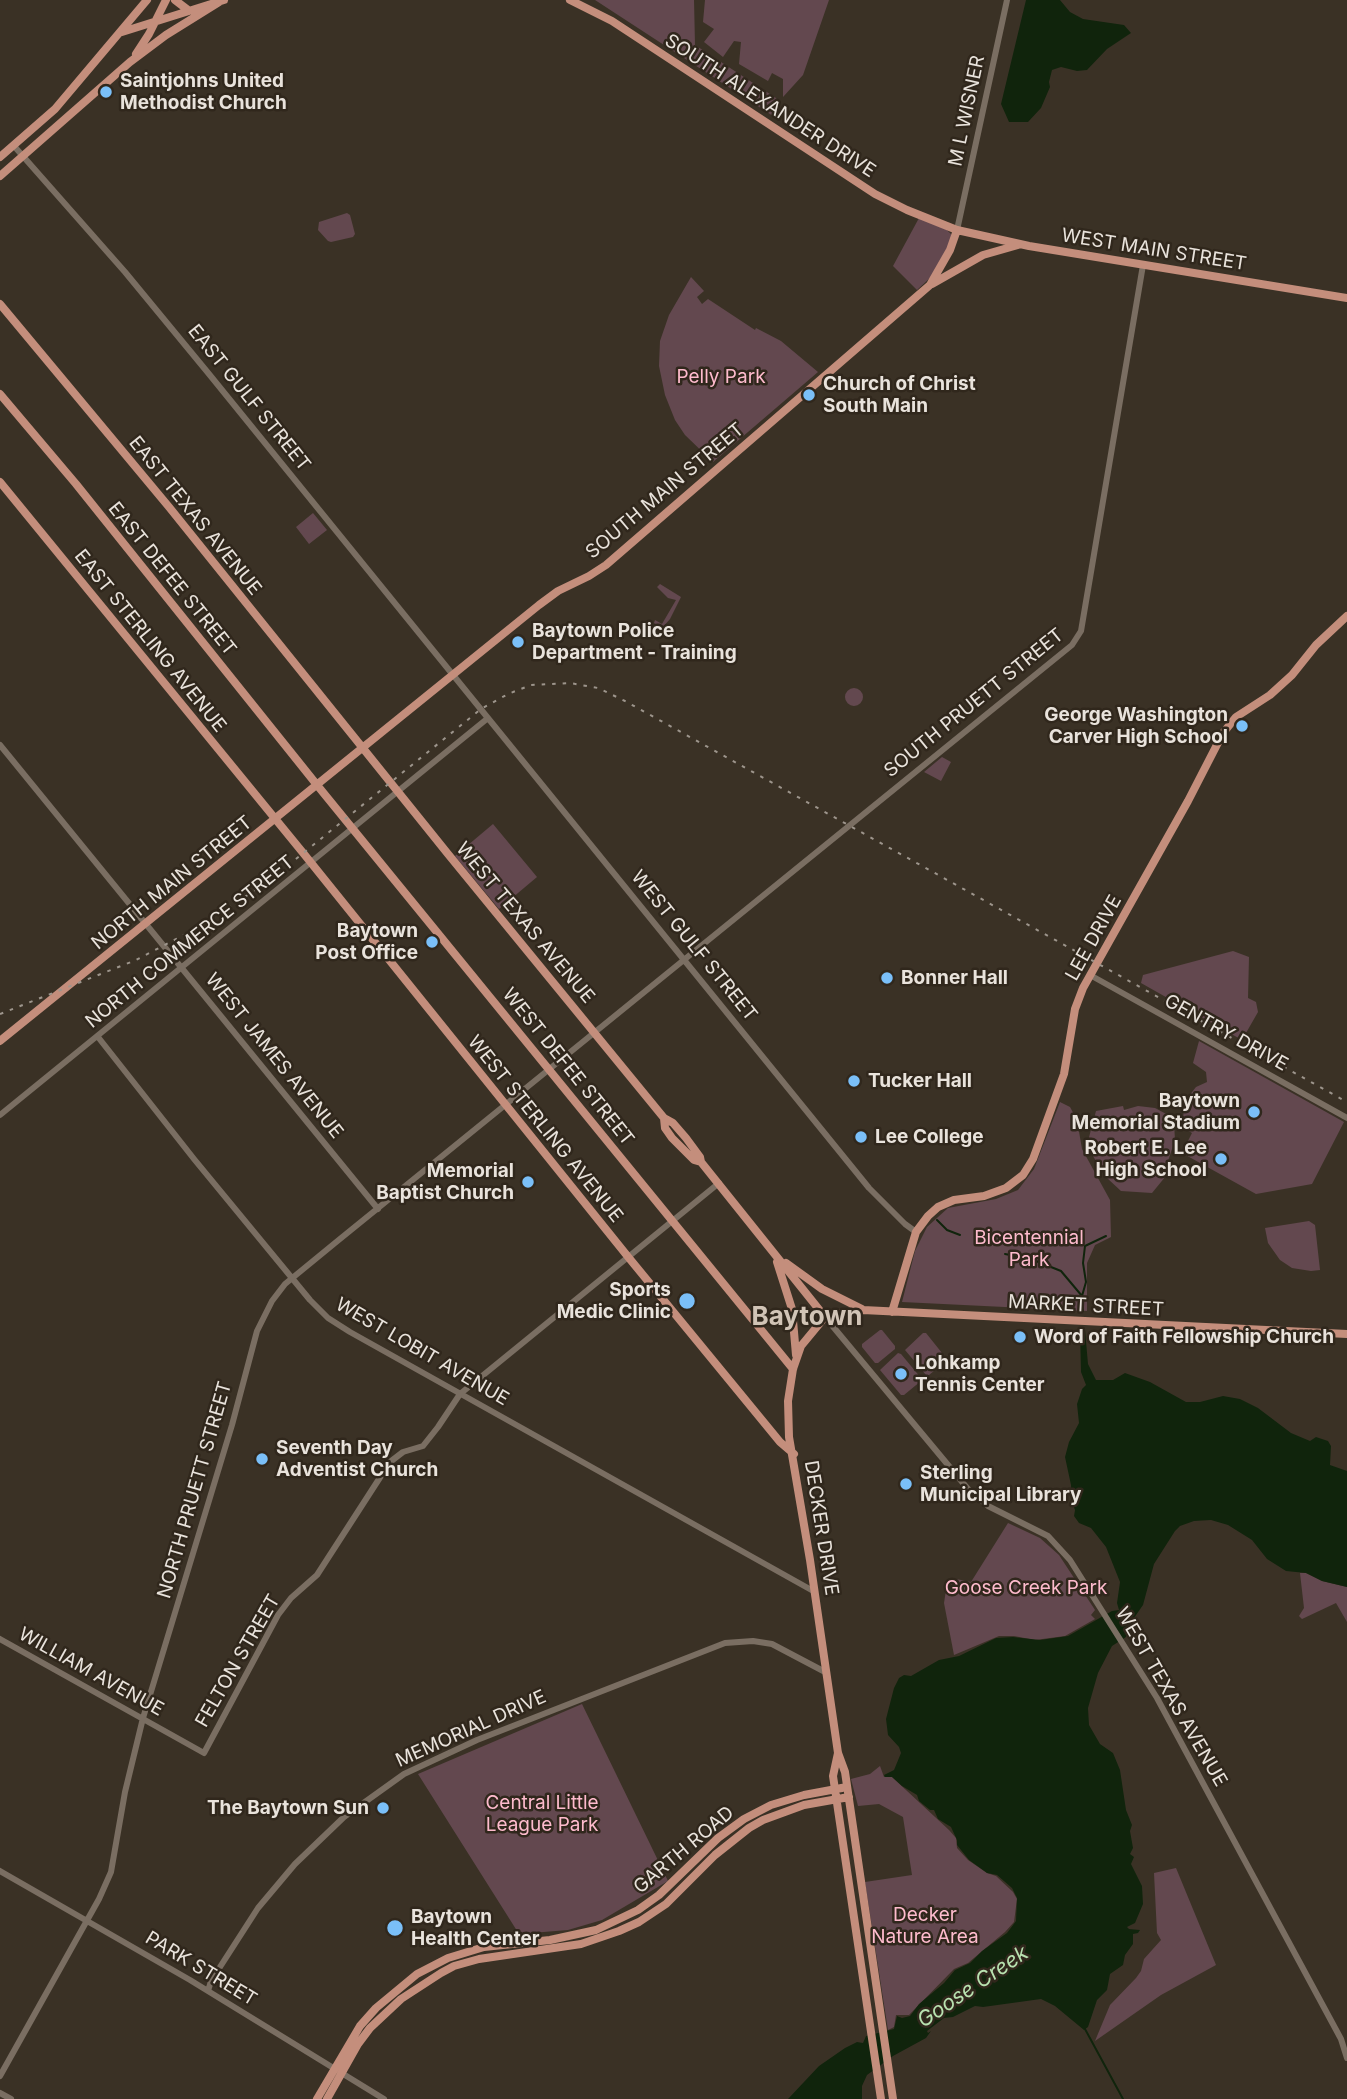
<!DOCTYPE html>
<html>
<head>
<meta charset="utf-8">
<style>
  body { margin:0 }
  canvas { display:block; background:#3a3125 }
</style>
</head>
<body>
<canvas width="1347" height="2099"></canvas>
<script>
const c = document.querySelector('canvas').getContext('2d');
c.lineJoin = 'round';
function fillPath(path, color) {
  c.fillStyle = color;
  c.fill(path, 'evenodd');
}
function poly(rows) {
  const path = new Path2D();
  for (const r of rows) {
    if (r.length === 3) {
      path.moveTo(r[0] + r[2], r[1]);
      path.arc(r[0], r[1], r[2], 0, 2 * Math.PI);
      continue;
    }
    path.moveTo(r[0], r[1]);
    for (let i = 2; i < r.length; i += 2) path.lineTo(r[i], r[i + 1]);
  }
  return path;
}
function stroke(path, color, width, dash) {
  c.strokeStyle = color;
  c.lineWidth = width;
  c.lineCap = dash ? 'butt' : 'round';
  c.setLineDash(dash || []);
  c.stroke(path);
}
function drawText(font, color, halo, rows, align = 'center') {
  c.font = font + ' Inter,sans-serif';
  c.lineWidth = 5;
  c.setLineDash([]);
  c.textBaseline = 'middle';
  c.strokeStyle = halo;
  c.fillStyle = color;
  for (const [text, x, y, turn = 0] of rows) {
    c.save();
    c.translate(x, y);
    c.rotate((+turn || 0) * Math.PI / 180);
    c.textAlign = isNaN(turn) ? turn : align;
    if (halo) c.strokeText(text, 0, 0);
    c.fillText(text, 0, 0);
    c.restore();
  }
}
fillPath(poly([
  [595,0,694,0,695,45,779,100,773,116],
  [705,0,829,0,803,75,783,97,783,79,772,73,768,81,739,64,741,42,734,41,723,57,704,42,714,29,703,22],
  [347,213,350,215,355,234,353,237,331,242,328,241,318,230,319,222],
  [919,218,945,228,951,234,952,240,931,277,917,290,893,266],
  [691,277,704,291,697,297,702,304,708,299,755,330,756,328,781,341,818,372,713,462,685,435,675,420,665,395,659,366,660,341,669,315],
  [313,513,327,530,309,544,296,527],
  [660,584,681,597,670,619,662,628,654,623,655,620,662,624,676,600,668,598,657,587],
  [854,697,9],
  [942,757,951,762,941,781,924,772],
  [493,824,537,877,499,909,455,856],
  [1233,951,1249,957,1248,998,1256,1002,1258,1012,1242,1040,1141,983,1143,975],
  [1199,1041,1344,1122,1312,1184,1256,1194,1182,1153,1192,1133,1182,1127,1185,1101,1196,1087,1207,1082,1206,1072,1193,1063],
  [1060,1102,1070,1107,1077,1120,1082,1149,1110,1200,1111,1237,1095,1245,1087,1263,1087,1311,902,1302,915,1251,927,1227,948,1208,996,1199,1018,1190,1034,1169],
  [1123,1106,1124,1110,1138,1106,1155,1108,1170,1116,1174,1123,1175,1140,1166,1167,1170,1171,1152,1193,1121,1191,1107,1178,1091,1153,1088,1141,1096,1111],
  [1309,1221,1315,1225,1320,1270,1311,1271,1292,1268,1280,1260,1268,1243,1265,1228],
  [880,1330,882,1330,895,1346,895,1349,878,1363,875,1363,862,1347,862,1344],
  [923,1333,926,1333,946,1358,946,1361,929,1375,926,1375,905,1350],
  [898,1353,901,1354,921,1378,921,1381,904,1395,901,1395,880,1370],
  [1008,1523,1040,1538,1059,1555,1095,1610,1091,1615,1095,1619,1065,1636,1035,1640,1014,1636,999,1636,954,1655,944,1603,947,1584,951,1578,971,1582],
  [1300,1573,1306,1573,1322,1581,1347,1587,1347,1622,1336,1603,1302,1619,1299,1616,1304,1608],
  [582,1704,668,1881,602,1920,568,1930,519,1934,418,1774],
  [880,1766,884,1777,892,1777,949,1830,956,1838,957,1848,968,1860,987,1873,996,1876,1013,1892,1017,1899,1014,1922,1005,1932,968,1963,954,1969,909,2015,896,2015,894,2027,888,2030,865,1882,912,1875,903,1817,879,1804,858,1806,851,1779,870,1774],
  [1176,1868,1216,1965,1161,1995,1095,2041,1110,2005,1136,1978,1141,1971,1144,1959,1161,1940,1157,1933,1154,1873]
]), '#63484f');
fillPath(poly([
  [1026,0,1060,0,1070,12,1083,19,1124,25,1131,33,1107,49,1087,70,1077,71,1061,67,1052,70,1049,82,1050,87,1041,108,1028,122,1009,122,1001,104],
  [1080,1330,1085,1330,1088,1364,1096,1380,1113,1380,1125,1373,1150,1382,1186,1402,1200,1402,1223,1396,1240,1399,1258,1408,1291,1433,1310,1441,1316,1437,1328,1441,1331,1446,1330,1465,1347,1471,1347,1587,1322,1581,1306,1573,1286,1571,1267,1559,1252,1540,1228,1525,1211,1520,1194,1521,1180,1526,1175,1531,1154,1564,1143,1605,1127,1628,1126,1637,1112,1646,1098,1673,1088,1708,1089,1725,1100,1744,1113,1753,1120,1770,1126,1810,1132,1825,1130,1831,1133,1848,1130,1854,1134,1857,1131,1864,1142,1886,1143,1904,1135,1923,1127,1927,1129,1929,1140,1930,1138,1933,1133,1934,1133,1944,1125,1955,1123,1965,1110,1974,1107,1990,1097,2000,1088,2027,1084,2030,1055,2006,1041,1999,983,2007,975,2006,953,2017,944,2018,927,2031,928,2033,931,2031,926,2038,893,2056,867,2075,862,2086,862,2099,788,2099,819,2066,845,2048,857,2042,863,2043,866,2036,894,2029,897,2016,902,2018,910,2016,919,2004,944,1983,955,1970,970,1963,982,1951,1007,1933,1016,1921,1017,1898,1012,1888,997,1875,987,1873,969,1860,957,1845,957,1840,951,1827,938,1819,934,1810,930,1810,919,1801,917,1795,902,1786,892,1777,885,1777,884,1775,894,1770,901,1753,899,1747,888,1735,886,1719,894,1688,899,1678,904,1675,911,1676,939,1660,959,1656,996,1638,1013,1637,1040,1640,1068,1636,1112,1611,1119,1610,1117,1603,1120,1582,1106,1547,1091,1528,1079,1523,1074,1516,1075,1510,1072,1502,1071,1485,1065,1457,1069,1442,1079,1423,1077,1404,1082,1389,1086,1385,1081,1372]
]), '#10240c');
stroke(poly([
  [937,1220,947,1230,960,1235],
  [1005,1254,1031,1259,1061,1271,1082,1296,1083,1311],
  [1082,1296,1086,1282,1083,1263,1085,1246,1106,1236],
  [1085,2029,1123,2099]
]), '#10240c', 2);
stroke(poly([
  [14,146,125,272,209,374,869,1188,905,1224,916,1232],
  [957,230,1007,0],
  [0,745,378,1209],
  [1090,975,1347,1118],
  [98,1037,194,1159,310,1300,328,1318,350,1332,815,1592],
  [0,1115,488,718],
  [825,1317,968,1489,988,1506,1048,1536,1070,1560,1157,1698,1341,2039,1347,2058],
  [0,1639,204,1753,278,1615,291,1598,317,1575,390,1462,403,1452,423,1446,438,1427,460,1394,719,1183],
  [0,1871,190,1980,384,2099],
  [208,1991,211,1981,258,1908,295,1864,344,1817,404,1774,477,1740,725,1643,753,1641,772,1644,827,1673],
  [0,2076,99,1899,111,1872,125,1792,143,1718,232,1425,257,1331,272,1301,285,1284,335,1243,1072,645,1081,631,1143,265],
  [0,2093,11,2099]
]), '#7a6e62', 6);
stroke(poly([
  [175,0,188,10],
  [570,0,612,21,875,194,907,210,957,230,1029,246,1347,298],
  [122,32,224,0],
  [136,54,149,34,166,0],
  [0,157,55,109,147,0],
  [0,176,130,62,166,35,219,2],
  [932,284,983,255,1018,245],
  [0,304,169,507,448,854,664,1118,673,1123,686,1138,700,1157,701,1162,825,1317],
  [0,394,76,484,317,785,793,1369],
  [0,482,304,854,629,1258,780,1442,794,1454],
  [0,1041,539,605,558,591,589,576,606,565,930,285,950,250,957,230],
  [664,1118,665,1128,672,1138,694,1160,701,1162],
  [777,1262,792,1309,796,1355],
  [786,1263,822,1289,862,1309],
  [892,1312,916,1232,928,1216,938,1207,954,1200,984,1196,1006,1188,1023,1175,1033,1159,1064,1074,1075,1009,1083,988,1188,801,1223,733,1236,717,1270,695,1292,675,1316,645,1347,616],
  [838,1753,833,1776,881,2099],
  [317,2099,360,2026,376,2008,417,1974,448,1958,484,1947,550,1940,596,1930,638,1910,659,1895,718,1838,744,1819,771,1805,804,1795,847,1787],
  [327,2099,358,2044,370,2028,401,1999,441,1973,454,1966,479,1959,581,1944,619,1931,639,1922,666,1904,715,1855,749,1828,763,1820,804,1805,849,1797],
  [893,2099,845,1772,838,1753,810,1560,789,1437,788,1401,793,1369,801,1346,825,1317,833,1314,863,1310,1347,1334]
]), '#c48e7c', 8);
stroke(poly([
  [0,1014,136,960,203,925,270,880,481,709,508,694,531,685,570,683,598,688,625,701,1347,1102]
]), '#9d958c', 2, [3.5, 7]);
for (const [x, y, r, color] of [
  [106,92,7,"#7abff8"],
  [809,395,7,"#7abff8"],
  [518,642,7,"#7abff8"],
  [1242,726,7,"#7abff8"],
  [432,942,7,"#7abff8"],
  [887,978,7,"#7abff8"],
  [854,1081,7,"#7abff8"],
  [1254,1112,7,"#7abff8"],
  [861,1137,7,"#7abff8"],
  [1221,1159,7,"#7abff8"],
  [528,1182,7,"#7abff8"],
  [687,1301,9,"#7abff8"],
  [1020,1337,7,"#7abff8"],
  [901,1374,7,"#7abff8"],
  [262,1459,7,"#7abff8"],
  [906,1484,7,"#7abff8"],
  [383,1808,7,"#7abff8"],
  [395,1928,9,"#7abff8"]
]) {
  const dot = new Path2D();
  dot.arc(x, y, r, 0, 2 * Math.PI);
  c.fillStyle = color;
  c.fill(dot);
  stroke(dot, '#30271c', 2.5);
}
drawText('bold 19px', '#e9e3dc', '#30271c', [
  ["Saintjohns United",120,81],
  ["Methodist Church",120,103],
  ["Church of Christ",823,384],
  ["South Main",823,406],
  ["Baytown Police",532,631],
  ["Department - Training",532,653],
  ["George Washington",1228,715,"right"],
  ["Carver High School",1228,737,"right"],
  ["Baytown",418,931,"right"],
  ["Post Office",418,953,"right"],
  ["Bonner Hall",901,978],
  ["Tucker Hall",868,1081],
  ["Baytown",1240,1101,"right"],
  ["Memorial Stadium",1240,1123,"right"],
  ["Lee College",875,1137],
  ["Robert E. Lee",1207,1148,"right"],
  ["High School",1207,1170,"right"],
  ["Memorial",514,1171,"right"],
  ["Baptist Church",514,1193,"right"],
  ["Sports",671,1290,"right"],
  ["Medic Clinic",671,1312,"right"],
  ["Word of Faith Fellowship Church",1034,1337],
  ["Lohkamp",915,1363],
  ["Tennis Center",915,1385],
  ["Seventh Day",276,1448],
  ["Adventist Church",276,1470],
  ["Sterling",920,1473],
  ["Municipal Library",920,1495],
  ["The Baytown Sun",369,1808,"right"],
  ["Baytown",411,1917],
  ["Health Center",411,1939]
], 'left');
drawText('19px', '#e9e3dc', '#30271c', [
  ["SOUTH ALEXANDER DRIVE",770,106,33],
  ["M L WISNER",967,111,-78],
  ["WEST MAIN STREET",1154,250,9],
  ["EAST GULF STREET",249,398,51],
  ["SOUTH MAIN STREET",665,491,-40],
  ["EAST TEXAS AVENUE",195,516,51],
  ["EAST DEFEE STREET",172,579,51],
  ["EAST STERLING AVENUE",150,641,51],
  ["SOUTH PRUETT STREET",974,703,-39],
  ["NORTH MAIN STREET",172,883,-39],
  ["WEST TEXAS AVENUE",525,923,50],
  ["LEE DRIVE",1094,938,-61],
  ["NORTH COMMERCE STREET",190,942,-39],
  ["WEST GULF STREET",694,946,51],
  ["GENTRY DRIVE",1226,1033,29],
  ["WEST JAMES AVENUE",274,1056,51],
  ["WEST DEFEE STREET",568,1067,51],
  ["WEST STERLING AVENUE",545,1129,51],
  ["MARKET STREET",1086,1306,3],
  ["WEST LOBIT AVENUE",422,1352,30],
  ["NORTH PRUETT STREET",195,1490,-74],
  ["DECKER DRIVE",821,1528,81],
  ["FELTON STREET",238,1661,-60],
  ["WILLIAM AVENUE",91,1672,29],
  ["WEST TEXAS AVENUE",1171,1697,60],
  ["MEMORIAL DRIVE",471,1729,-24],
  ["GARTH ROAD",684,1850,-40],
  ["PARK STREET",201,1969,31]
]);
drawText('19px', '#febbcd', '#30271c', [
  ["Pelly Park",721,377],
  ["Bicentennial",1029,1238],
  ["Park",1029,1260],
  ["Goose Creek Park",1026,1588],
  ["Central Little",542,1803],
  ["League Park",542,1825],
  ["Decker",925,1915],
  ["Nature Area",925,1937]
]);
drawText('italic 21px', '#b8e2b0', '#30271c', [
  ["Goose Creek",973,1987,-34]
]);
drawText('bold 26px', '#d1c4b6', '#30271c', [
  ["Baytown",807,1317]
]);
</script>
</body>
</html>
